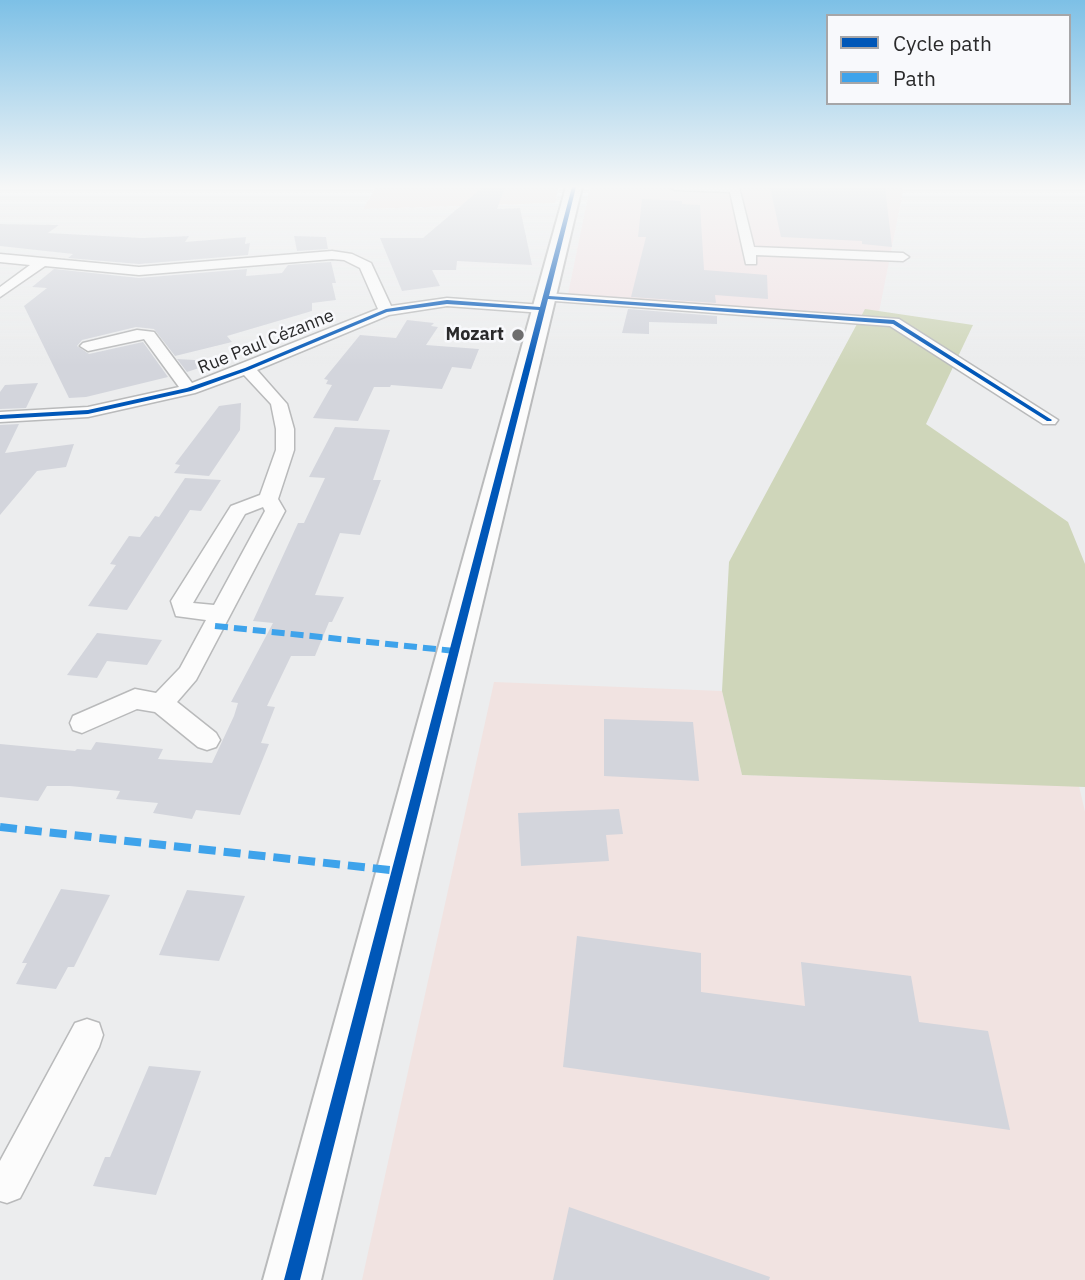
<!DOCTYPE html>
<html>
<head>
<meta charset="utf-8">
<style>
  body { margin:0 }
  #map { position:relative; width:1085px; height:1280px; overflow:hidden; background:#ecedee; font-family:"IBM Plex Sans",sans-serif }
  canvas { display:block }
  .legend { position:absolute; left:826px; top:14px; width:245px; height:91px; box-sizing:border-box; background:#f8f9fc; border:2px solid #a6a6a8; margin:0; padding:9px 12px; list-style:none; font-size:21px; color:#2a2a2b }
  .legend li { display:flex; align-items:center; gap:14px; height:35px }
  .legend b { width:35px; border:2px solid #a6a6a8 }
</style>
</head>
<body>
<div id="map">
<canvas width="1085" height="1280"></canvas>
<ul class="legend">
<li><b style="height:9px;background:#0057b8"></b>Cycle path</li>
<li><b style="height:9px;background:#3ea3eb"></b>Path</li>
</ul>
</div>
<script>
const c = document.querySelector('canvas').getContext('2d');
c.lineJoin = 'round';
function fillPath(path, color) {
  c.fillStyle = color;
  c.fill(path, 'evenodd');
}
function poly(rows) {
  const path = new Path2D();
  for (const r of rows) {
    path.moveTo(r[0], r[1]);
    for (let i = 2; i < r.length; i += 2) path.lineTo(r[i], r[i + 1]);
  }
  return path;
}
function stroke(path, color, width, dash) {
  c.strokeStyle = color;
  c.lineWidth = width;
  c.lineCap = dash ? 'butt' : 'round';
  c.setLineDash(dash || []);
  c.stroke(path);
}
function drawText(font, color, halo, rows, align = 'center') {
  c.font = font + ' "IBM Plex Sans",sans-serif';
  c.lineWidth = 5;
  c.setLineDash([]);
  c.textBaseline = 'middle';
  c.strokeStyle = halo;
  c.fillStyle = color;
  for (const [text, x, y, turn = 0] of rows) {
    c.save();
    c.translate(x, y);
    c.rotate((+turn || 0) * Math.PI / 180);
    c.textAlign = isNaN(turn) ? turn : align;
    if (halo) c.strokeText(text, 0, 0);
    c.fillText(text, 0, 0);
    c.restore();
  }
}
fillPath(poly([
  [590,187,904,187,878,317,568,294]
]), '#f1e3e5');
fillPath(poly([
  [376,187,559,187,555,203,363,209],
  [494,682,722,691,742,775,1079,786,1085,812,1085,1280,362,1280]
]), '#f1e3e1');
fillPath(poly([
  [865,309,973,325,926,424,1068,522,1085,564,1085,787,742,775,722,691,729,562]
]), '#cfd6ba');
fillPath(poly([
  [483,187,505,187,497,209,520,208,532,265,457,261,456,270,432,270,440,286,402,291,380,238,423,238],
  [770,187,885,187,892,247,862,244,862,241,781,237],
  [642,199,682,201,682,204,700,205,704,270,767,275,768,299,715,295,716,303,631,297,646,237,638,237],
  [0,224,59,225,48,233,142,238,189,236,185,242,246,237,245,244,250,243,248,255,139,264,68,258,73,254,0,246],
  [294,236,326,237,328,249,297,251],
  [331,262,336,283,332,283,336,300,312,303,312,311,227,336,232,342,175,356,154,329,136,327,82,340,77,346,89,354,143,342,168,377,86,397,69,398,24,306,47,288,32,287,54,269,139,278,247,269,246,276,282,273,288,265],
  [628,309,717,316,717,324,649,322,649,334,622,333],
  [407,320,434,323,431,326,438,327,426,345,479,349,471,369,452,367,442,389,391,385,390,387,374,387,358,421,313,418,332,385,326,384,328,380,324,379,360,335,396,338],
  [177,359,213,361,214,363,187,372],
  [38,383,26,408,0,409,0,392,5,385],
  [241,403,240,430,209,476,174,473,180,465,175,464,219,406],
  [19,424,5,453,74,444,66,467,37,471,0,515,0,425],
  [335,427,390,430,373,480,381,480,360,535,340,533,315,595,344,597,332,622,329,622,315,656,291,656,267,706,275,707,261,743,269,744,240,815,196,810,192,819,153,813,158,803,116,799,120,791,70,786,47,786,38,801,0,797,0,744,75,751,77,749,91,750,96,742,163,749,158,759,212,763,234,716,238,703,231,702,273,623,253,621,298,523,304,523,325,478,309,477],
  [185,478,221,480,201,511,190,510,127,610,88,606,116,565,110,564,129,536,140,537,155,516,159,517],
  [97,633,162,640,147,665,107,661,97,678,67,675],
  [604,719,693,722,699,781,604,776],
  [619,809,623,834,606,835,609,861,521,866,518,813],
  [61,889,110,895,74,967,68,967,56,989,16,984,27,963,22,963],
  [187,890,245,896,219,961,159,955],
  [577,936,701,953,701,992,805,1006,801,962,911,976,919,1022,988,1031,1010,1130,563,1067],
  [149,1066,201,1071,156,1195,93,1186,105,1157,110,1157],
  [569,1207,770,1277,769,1280,553,1280]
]), '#d3d5dc');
const minor = poly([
  [669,187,739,187,754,247,903,253,909,257,903,261,756,255,756,264,746,264,730,192,675,190,669,187],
  [332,251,352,254,371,263,391,306,447,298,543,305,550,309,543,313,447,306,389,315,257,370,287,404,294,429,294,450,278,499,285,511,196,680,177,702,216,733,220,740,216,747,207,750,198,747,155,712,137,709,82,733,73,730,70,723,73,716,135,689,156,693,180,668,206,620,176,616,171,601,231,506,260,495,276,450,276,429,271,404,244,375,195,393,88,417,0,422,0,412,88,407,179,387,144,339,88,351,80,346,83,343,137,330,154,332,192,383,378,309,360,268,344,260,332,259,139,275,45,266,0,297,0,287,30,265,0,262,0,254,139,267,332,251],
  [263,507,265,511,214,605,193,603,245,514,263,507],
  [546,293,899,319,1058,420,1055,424,1043,424,890,326,541,300,539,297,546,293],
  [87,1019,99,1023,103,1035,99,1047,20,1198,7,1203,0,1201,0,1161,75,1023,87,1019]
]);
const secondary = poly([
  [566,187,582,187,321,1280,263,1280,566,187]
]);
stroke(minor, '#b9babb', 3);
stroke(secondary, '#b9babb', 4);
fillPath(minor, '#fcfcfc');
fillPath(secondary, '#fcfcfc');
stroke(poly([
  [215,626,455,651]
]), '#3ea3eb', 6, [13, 6]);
stroke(poly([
  [0,827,399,871]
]), '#3ea3eb', 8, [17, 8]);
fillPath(poly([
  [572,187,576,187,549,296,894,320,1052,420,1051,421,1047,421,893,324,548,299,300,1280,284,1280,539,310,447,304,387,312,249,370,191,391,88,414,0,419,0,415,88,410,187,388,245,368,386,309,447,300,540,307,572,187]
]), '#0057b8');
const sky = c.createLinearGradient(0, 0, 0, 366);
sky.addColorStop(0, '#7dc0e6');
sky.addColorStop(0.51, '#f6f7f7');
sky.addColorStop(1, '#f6f7f700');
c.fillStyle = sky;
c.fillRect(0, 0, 1085, 366);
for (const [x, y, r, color] of [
  [518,335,7,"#6e6e6f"]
]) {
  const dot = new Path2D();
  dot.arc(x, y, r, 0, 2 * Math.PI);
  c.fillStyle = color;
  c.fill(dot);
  stroke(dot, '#f8f9fc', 2.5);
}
drawText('bold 18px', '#2a2a2b', '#f8f9fc', [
  ["Mozart",504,335]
], 'right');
drawText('18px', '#2a2a2b', '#f8f9fc', [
  ["Rue Paul Cézanne",266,342,-22]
]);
</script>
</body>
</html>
